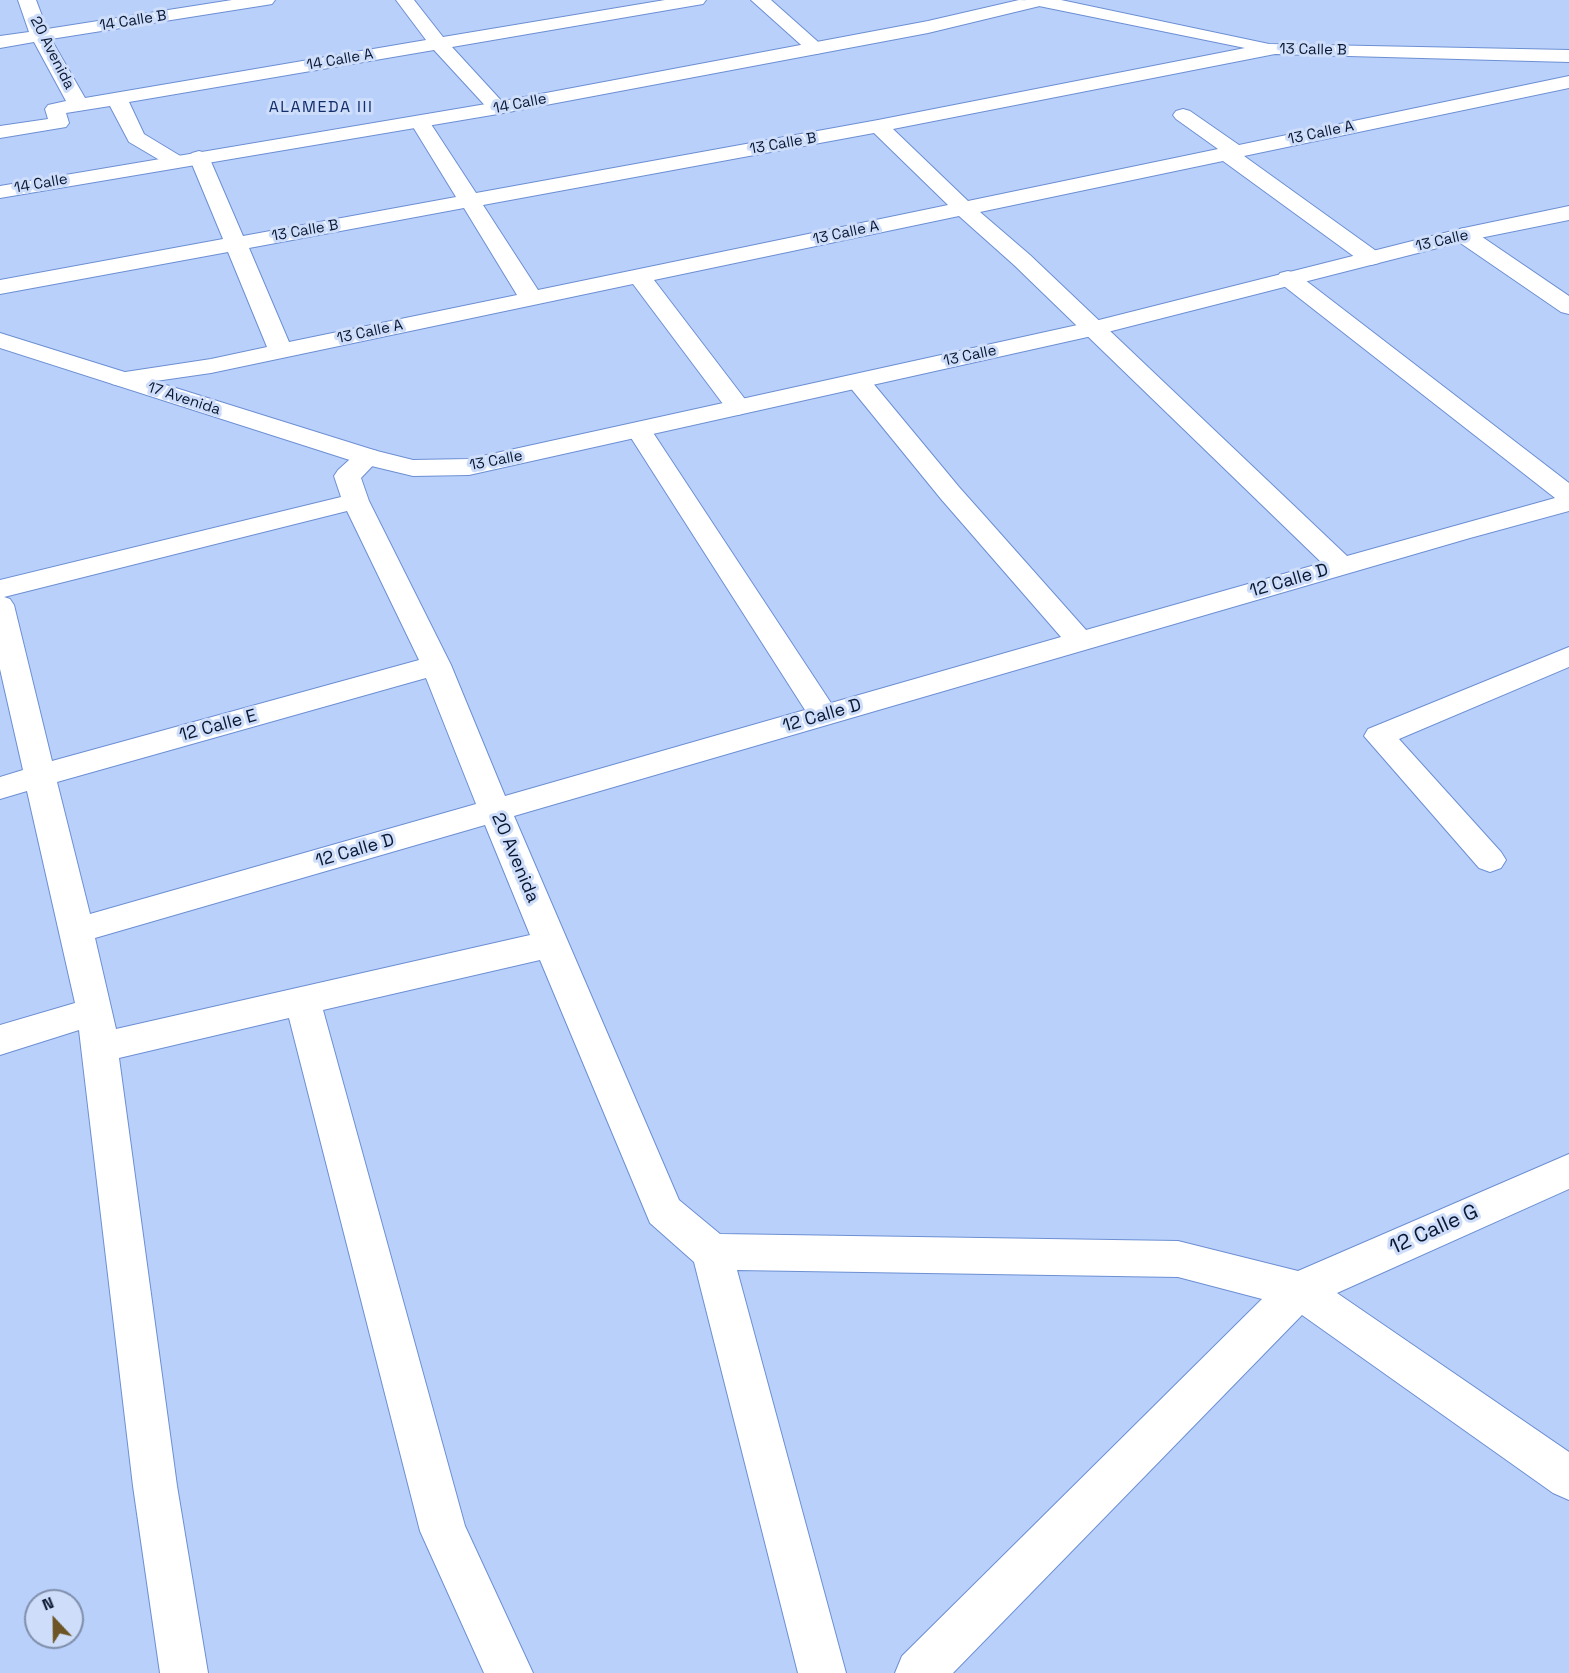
<!DOCTYPE html>
<html>
<head>
<meta charset="utf-8">
<style>
  body { margin:0 }
  #map { position:relative; width:1569px; height:1673px; overflow:hidden; background:#b9d0fb; font-family:"Space Grotesk",sans-serif }
  canvas { display:block }
  .north { position:absolute; left:24px; top:1589px; width:60px; height:60px; box-sizing:border-box; background:#cdddfa; border:2px solid #7f8eaa; border-radius:50%; rotate:338deg; font-size:16px; font-weight:700; line-height:24px; text-align:center; color:#0a1731 }
  .north::after { content:''; display:block; margin:auto; width:21px; height:27px; background:#6d5525; clip-path:polygon(50% 0,100% 100%,50% 72%,0 100%) }
</style>
</head>
<body>
<div id="map">
<canvas width="1569" height="1673"></canvas>
<div class="north">N</div>
</div>
<script>
const c = document.querySelector('canvas').getContext('2d');
c.lineJoin = 'round';
function poly(rows) {
  const path = new Path2D();
  for (const r of rows) {
    path.moveTo(r[0], r[1]);
    for (let i = 2; i < r.length; i += 2) path.lineTo(r[i], r[i + 1]);
  }
  return path;
}
function stroke(path, color, width, dash) {
  c.strokeStyle = color;
  c.lineWidth = width;
  c.lineCap = dash ? 'butt' : 'round';
  c.setLineDash(dash || []);
  c.stroke(path);
}
function fillPath(path, color) {
  c.fillStyle = color;
  c.fill(path, 'evenodd');
}
function drawText(font, color, halo, rows, align = 'center') {
  c.font = font + ' "Space Grotesk",sans-serif';
  c.lineWidth = 6;
  c.setLineDash([]);
  c.textBaseline = 'middle';
  c.strokeStyle = halo;
  c.fillStyle = color;
  for (const [text, x, y, turn = 0] of rows) {
    c.save();
    c.translate(x, y);
    c.rotate((+turn || 0) * Math.PI / 180);
    c.textAlign = isNaN(turn) ? turn : align;
    if (halo) c.strokeText(text, 0, 0);
    c.fillText(text, 0, 0);
    c.restore();
  }
}
const service = poly([
  [1569,647,1569,667,1399,739,1501,852,1506,860,1501,868,1490,872,1479,868,1364,736,1368,729,1569,647]
]);
const minor = poly([
  [18,0,36,0,47,29,232,0,275,0,272,4,266,5,51,39,85,98,426,40,396,0,414,0,443,37,665,0,706,0,703,4,697,5,452,47,508,108,505,112,498,114,491,112,434,50,129,102,144,134,182,157,185,161,182,165,175,167,168,165,129,142,110,106,66,113,69,123,66,127,0,138,0,126,48,119,45,109,48,105,66,101,34,42,0,48,0,36,29,32,18,0],
  [751,0,771,0,825,48,823,52,816,54,809,52,751,0],
  [1025,0,1061,0,1269,44,1569,50,1569,62,1275,54,893,129,968,201,1218,149,1176,119,1173,115,1176,111,1183,109,1190,111,1239,145,1569,76,1569,88,1244,156,1379,253,1382,258,1379,263,1371,265,1363,263,1223,161,980,212,1030,255,1347,556,1555,498,1280,283,1277,278,1280,273,1288,271,1296,273,1569,483,1569,511,1470,538,514,816,679,1200,720,1234,1178,1241,1298,1271,1569,1154,1569,1189,1337,1293,1569,1452,1569,1500,1553,1493,1302,1315,953,1673,895,1673,902,1656,1262,1299,1178,1277,737,1270,846,1673,798,1673,694,1262,650,1223,540,960,323,1010,465,1526,533,1673,484,1673,420,1531,289,1018,119,1058,177,1486,208,1673,160,1673,133,1486,79,1030,0,1055,0,1025,75,1003,27,791,0,799,0,777,23,770,0,669,0,580,341,497,334,476,338,470,359,451,368,449,377,451,381,457,361,478,369,501,451,665,505,796,805,710,626,430,630,425,639,422,648,425,831,703,1061,637,941,499,849,386,846,381,849,376,858,374,867,376,959,487,1086,630,1322,563,1014,265,959,216,654,280,751,407,747,412,738,415,729,412,633,284,211,373,121,386,112,384,109,379,112,374,211,359,267,347,228,252,0,294,0,280,223,239,189,157,192,153,199,151,206,153,209,157,243,236,456,197,410,122,413,118,420,116,427,118,476,193,878,120,1245,48,1034,5,1028,4,1025,0],
  [874,133,948,205,538,290,483,205,874,133],
  [464,208,517,295,289,342,249,248,464,208],
  [347,511,419,660,52,761,14,605,10,599,4,597,347,511],
  [426,678,476,804,90,914,57,782,426,678],
  [485,825,530,935,116,1029,95,938,485,825],
  [1464,228,1472,230,1569,296,1569,314,1561,312,1456,240,1453,235,1456,230,1464,228]
]);
const tertiary = poly([
  [1019,0,1047,1,1044,5,928,33,498,114,0,198,0,186,498,102,928,21,1019,0],
  [1569,206,1569,220,1465,241,1092,336,469,475,413,476,359,463,0,348,0,333,377,451,413,460,469,459,1091,322,1464,228,1569,206]
]);
stroke(service, '#6c8fd3', 2);
stroke(minor, '#6c8fd3', 2);
stroke(tertiary, '#6c8fd3', 2);
fillPath(service, '#fff');
fillPath(minor, '#fff');
fillPath(tertiary, '#fff');
drawText('15px', '#0a1731', '#cdddfa', [
  ["14 Calle B",133,21,-9],
  ["13 Calle B",1313,50,1],
  ["20 Avenida",52,53,63],
  ["14 Calle A",340,60,-10],
  ["14 Calle",520,104,-11],
  ["13 Calle A",1321,133,-12],
  ["13 Calle B",783,144,-10],
  ["14 Calle",41,184,-10],
  ["13 Calle B",305,231,-10],
  ["13 Calle A",846,233,-12],
  ["13 Calle",1442,241,-13],
  ["13 Calle A",370,332,-12],
  ["13 Calle",970,356,-12],
  ["17 Avenida",184,399,18],
  ["13 Calle",496,461,-11]
]);
c.letterSpacing = '1.5px';
drawText('16px', '#132f6b', '#cdddfa', [
  ["ALAMEDA III",321,108]
]);
c.letterSpacing = '0px';
drawText('18px', '#0a1731', '#cdddfa', [
  ["12 Calle D",1289,581,-16],
  ["12 Calle D",822,716,-16],
  ["12 Calle E",218,726,-15],
  ["12 Calle D",355,851,-16],
  ["20 Avenida",515,858,67]
]);
drawText('21px', '#0a1731', '#cdddfa', [
  ["12 Calle G",1434,1230,-24]
]);
</script>
</body>
</html>
